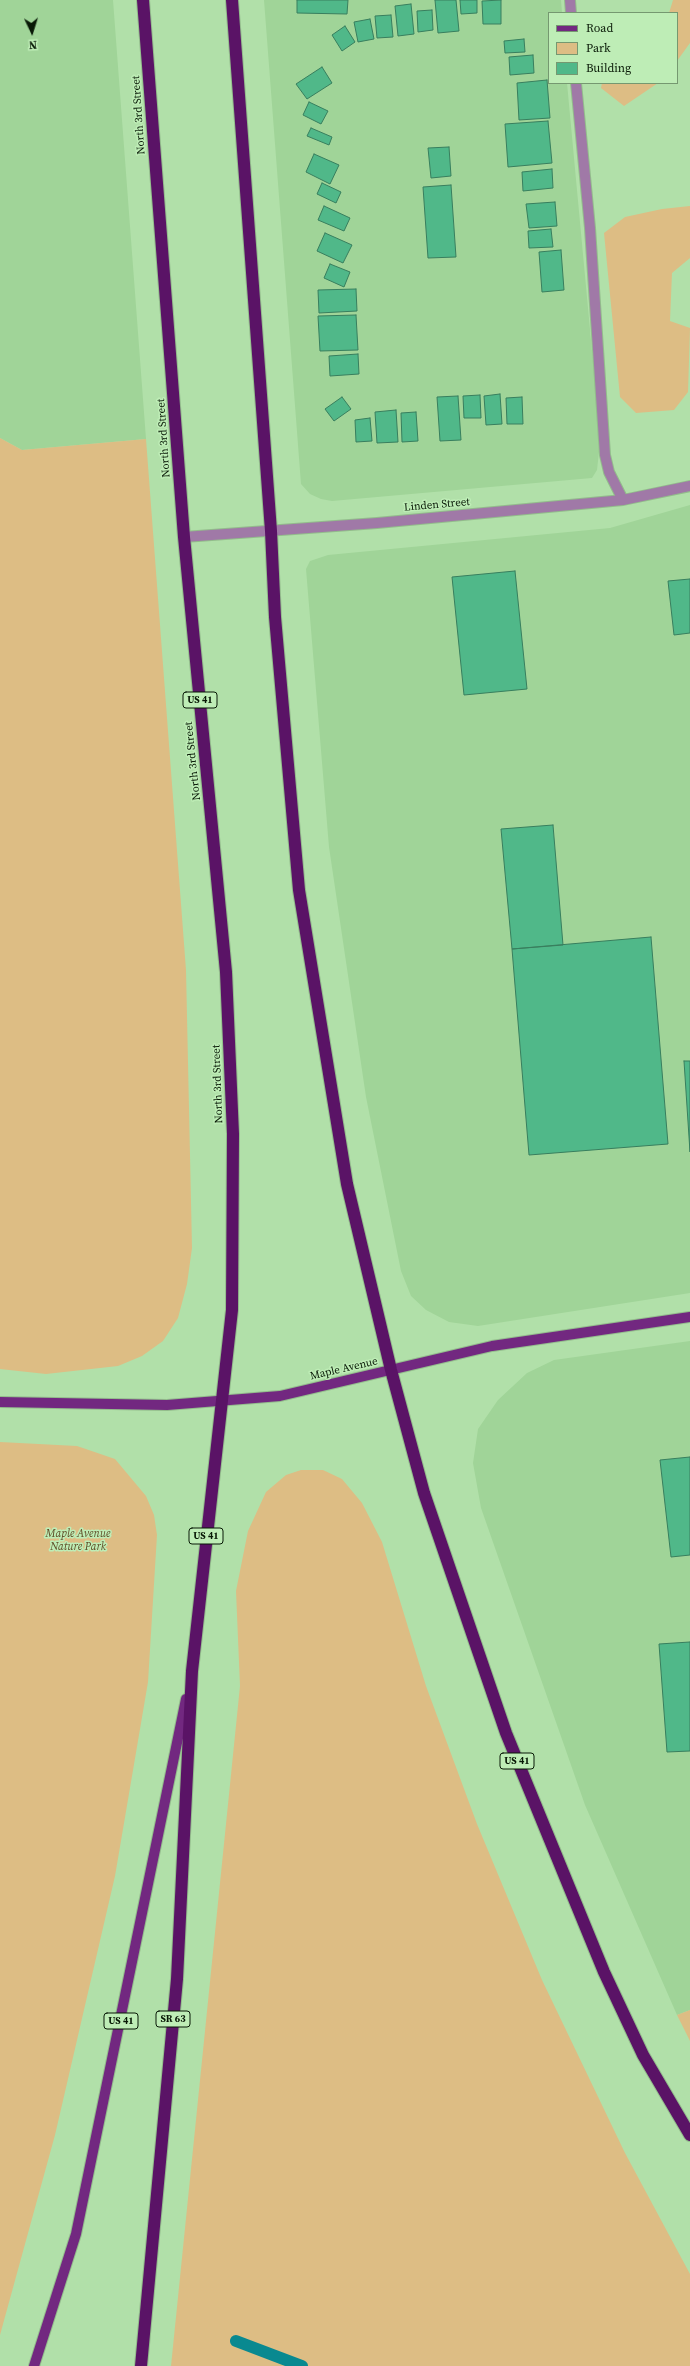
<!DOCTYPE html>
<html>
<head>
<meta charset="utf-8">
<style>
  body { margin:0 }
  #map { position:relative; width:690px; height:2366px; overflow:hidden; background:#b1e0a9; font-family:"Source Serif 4",serif }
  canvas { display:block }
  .legend { position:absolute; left:548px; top:12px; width:130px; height:72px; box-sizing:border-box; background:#beedb6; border:1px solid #759870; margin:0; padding:5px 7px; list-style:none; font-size:12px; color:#081906 }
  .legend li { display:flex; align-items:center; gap:8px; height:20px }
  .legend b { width:20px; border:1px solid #759870 }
  .north { position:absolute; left:12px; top:12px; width:40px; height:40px; -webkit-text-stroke:3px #beedb6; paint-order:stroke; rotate:176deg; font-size:11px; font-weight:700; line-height:16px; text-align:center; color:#081906 }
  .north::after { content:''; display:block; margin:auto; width:14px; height:18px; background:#081906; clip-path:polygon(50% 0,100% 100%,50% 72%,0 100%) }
</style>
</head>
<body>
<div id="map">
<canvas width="690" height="2366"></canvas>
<ul class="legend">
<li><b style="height:5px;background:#722880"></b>Road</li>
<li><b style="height:11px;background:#ddbd84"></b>Park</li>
<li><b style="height:11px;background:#50b889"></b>Building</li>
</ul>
<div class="north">N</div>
</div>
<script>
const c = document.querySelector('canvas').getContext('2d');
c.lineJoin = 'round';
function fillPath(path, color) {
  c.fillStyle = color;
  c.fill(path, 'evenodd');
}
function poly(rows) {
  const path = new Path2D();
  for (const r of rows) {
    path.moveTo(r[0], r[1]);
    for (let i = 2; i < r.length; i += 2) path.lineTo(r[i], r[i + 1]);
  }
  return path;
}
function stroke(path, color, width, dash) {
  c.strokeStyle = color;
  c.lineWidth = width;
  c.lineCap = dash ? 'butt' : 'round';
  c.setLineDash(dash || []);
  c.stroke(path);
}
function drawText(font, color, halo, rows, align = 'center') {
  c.font = font + ' "Source Serif 4",serif';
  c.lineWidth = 3;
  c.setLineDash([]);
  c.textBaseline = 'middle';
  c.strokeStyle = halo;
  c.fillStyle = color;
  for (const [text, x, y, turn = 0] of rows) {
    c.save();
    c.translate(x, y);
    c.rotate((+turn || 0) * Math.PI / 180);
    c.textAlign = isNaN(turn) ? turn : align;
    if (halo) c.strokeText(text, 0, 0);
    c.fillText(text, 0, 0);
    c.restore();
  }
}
fillPath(poly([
  [0,0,113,0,146,439,22,450,0,438],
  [264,0,561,0,562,13,549,13,549,83,567,83,595,383,599,452,597,470,592,478,332,501,321,499,310,494,301,484],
  [690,505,690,1293,478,1326,449,1322,426,1310,411,1296,401,1271,366,1097,329,847,306,569,310,561,328,555,610,528],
  [690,1341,690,2010,677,2015,585,1805,481,1508,473,1463,478,1429,498,1400,527,1373,554,1360]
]), '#a0d498');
fillPath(poly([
  [673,0,690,0,690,43,677,61,677,13,669,13],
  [602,83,658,83,624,106,601,88],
  [690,206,690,258,672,273,670,321,690,328,688,392,674,410,636,413,620,397,604,233,625,217,662,209],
  [0,438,22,450,146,439,186,970,192,1248,187,1284,178,1318,163,1341,142,1356,118,1366,46,1374,0,1369],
  [0,1442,77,1446,115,1459,146,1496,154,1515,157,1535,148,1682,115,1876,55,2135,0,2335],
  [301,1470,323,1470,342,1479,362,1503,382,1542,426,1686,477,1824,542,1980,625,2153,690,2274,690,2366,171,2366,240,1686,236,1591,248,1531,266,1492,286,1475],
  [690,2010,690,2041,677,2015]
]), '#ddbd84');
stroke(poly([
  [236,2341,302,2366]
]), '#098990', 12);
const building = poly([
  [297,0,348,0,347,14,297,13,297,0],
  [435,0,456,0,459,31,438,33,435,0],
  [460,0,477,0,477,13,461,14,460,0],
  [501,0,501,24,483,24,482,1,501,0],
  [411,4,414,34,398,36,395,6,411,4],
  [432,10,433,30,418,32,417,11,432,10],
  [391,15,393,37,377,38,375,16,391,15],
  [370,19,374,39,358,42,354,22,370,19],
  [345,26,355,42,342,51,332,35,345,26],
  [524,39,525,52,505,53,504,41,524,39],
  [533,55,534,73,510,75,509,57,533,55],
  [322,67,332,83,307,99,296,84,322,67],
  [547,80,550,118,519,120,517,83,547,80],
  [309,102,328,111,321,124,303,115,309,102],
  [548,121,552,163,508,167,505,124,548,121],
  [311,128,332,137,329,145,307,136,311,128],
  [449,147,451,176,431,178,428,148,449,147],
  [314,154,339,165,330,184,306,172,314,154],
  [552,169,553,188,523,191,522,172,552,169],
  [322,183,341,192,336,203,317,194,322,183],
  [451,185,456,257,428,258,423,187,451,185],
  [555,202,557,226,529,228,526,204,555,202],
  [324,206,350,218,344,231,318,220,324,206],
  [551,229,553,247,529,248,528,231,551,229],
  [325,233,352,245,343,263,317,251,325,233],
  [561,250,564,290,542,292,539,252,561,250],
  [330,264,350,272,344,287,324,278,330,264],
  [356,289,357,311,319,313,318,290,356,289],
  [356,315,358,350,320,351,318,316,356,315],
  [358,354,359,374,330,376,329,356,358,354],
  [500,394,502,424,486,425,484,396,500,394],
  [480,395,481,418,464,418,463,396,480,395],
  [458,396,461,440,440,441,437,397,458,396],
  [342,397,351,409,334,421,325,409,342,397],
  [522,397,523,424,507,424,506,398,522,397],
  [396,410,398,442,377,443,375,412,396,410],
  [416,412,418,441,402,442,401,413,416,412],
  [370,418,372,441,356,442,355,420,370,418],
  [515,571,527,689,464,695,452,577,515,571],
  [690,579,690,633,674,635,668,581,690,579],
  [553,825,563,945,512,949,501,829,553,825],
  [651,937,668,1144,529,1155,512,949,651,937],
  [684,1061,690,1061,690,1152,684,1061],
  [690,1457,690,1555,671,1557,660,1460,690,1457],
  [690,1642,690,1751,667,1752,659,1644,690,1642]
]);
fillPath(building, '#50b889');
stroke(building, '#387f5e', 1);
const minor = poly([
  [570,0,571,13],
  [576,83,590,228,605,455,609,472,623,500],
  [184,537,377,523,623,500,690,486]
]);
const major = poly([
  [0,1402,167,1405,280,1396,492,1346,690,1317],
  [34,2366,76,2234,186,1699]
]);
const highway = poly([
  [232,0,271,531,275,617,299,890,347,1184,391,1370,424,1493,506,1733,604,1972,643,2055,690,2135],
  [141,2366,177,1979,192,1671,232,1310,233,1134,226,972,184,537,143,0]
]);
stroke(minor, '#93bc8c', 12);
stroke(major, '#93bc8c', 12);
stroke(highway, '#93bc8c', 14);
stroke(minor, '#a079a7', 10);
stroke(major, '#722880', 10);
stroke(highway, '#5a1366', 12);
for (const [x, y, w] of [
  [200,700,34],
  [206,1536,34],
  [517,1761,34],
  [173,2019,34],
  [121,2021,34]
]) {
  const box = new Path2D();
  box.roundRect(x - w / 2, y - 8, w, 16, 3);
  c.fillStyle = '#beedb6';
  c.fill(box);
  stroke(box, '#081906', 1);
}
drawText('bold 10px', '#081906', null, [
  ["US 41",200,700],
  ["US 41",206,1536],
  ["US 41",517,1761],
  ["SR 63",173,2019],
  ["US 41",121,2021]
]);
drawText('11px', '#081906', '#beedb6', [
  ["North 3rd Street",139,115,-94],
  ["North 3rd Street",164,438,-94],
  ["Linden Street",437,505,-5],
  ["North 3rd Street",193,761,-96],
  ["North 3rd Street",218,1084,-92],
  ["Maple Avenue",344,1369,-13]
]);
drawText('italic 11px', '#5f4b26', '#beedb6', [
  ["Maple Avenue",78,1534],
  ["Nature Park",78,1547]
]);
</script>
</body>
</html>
